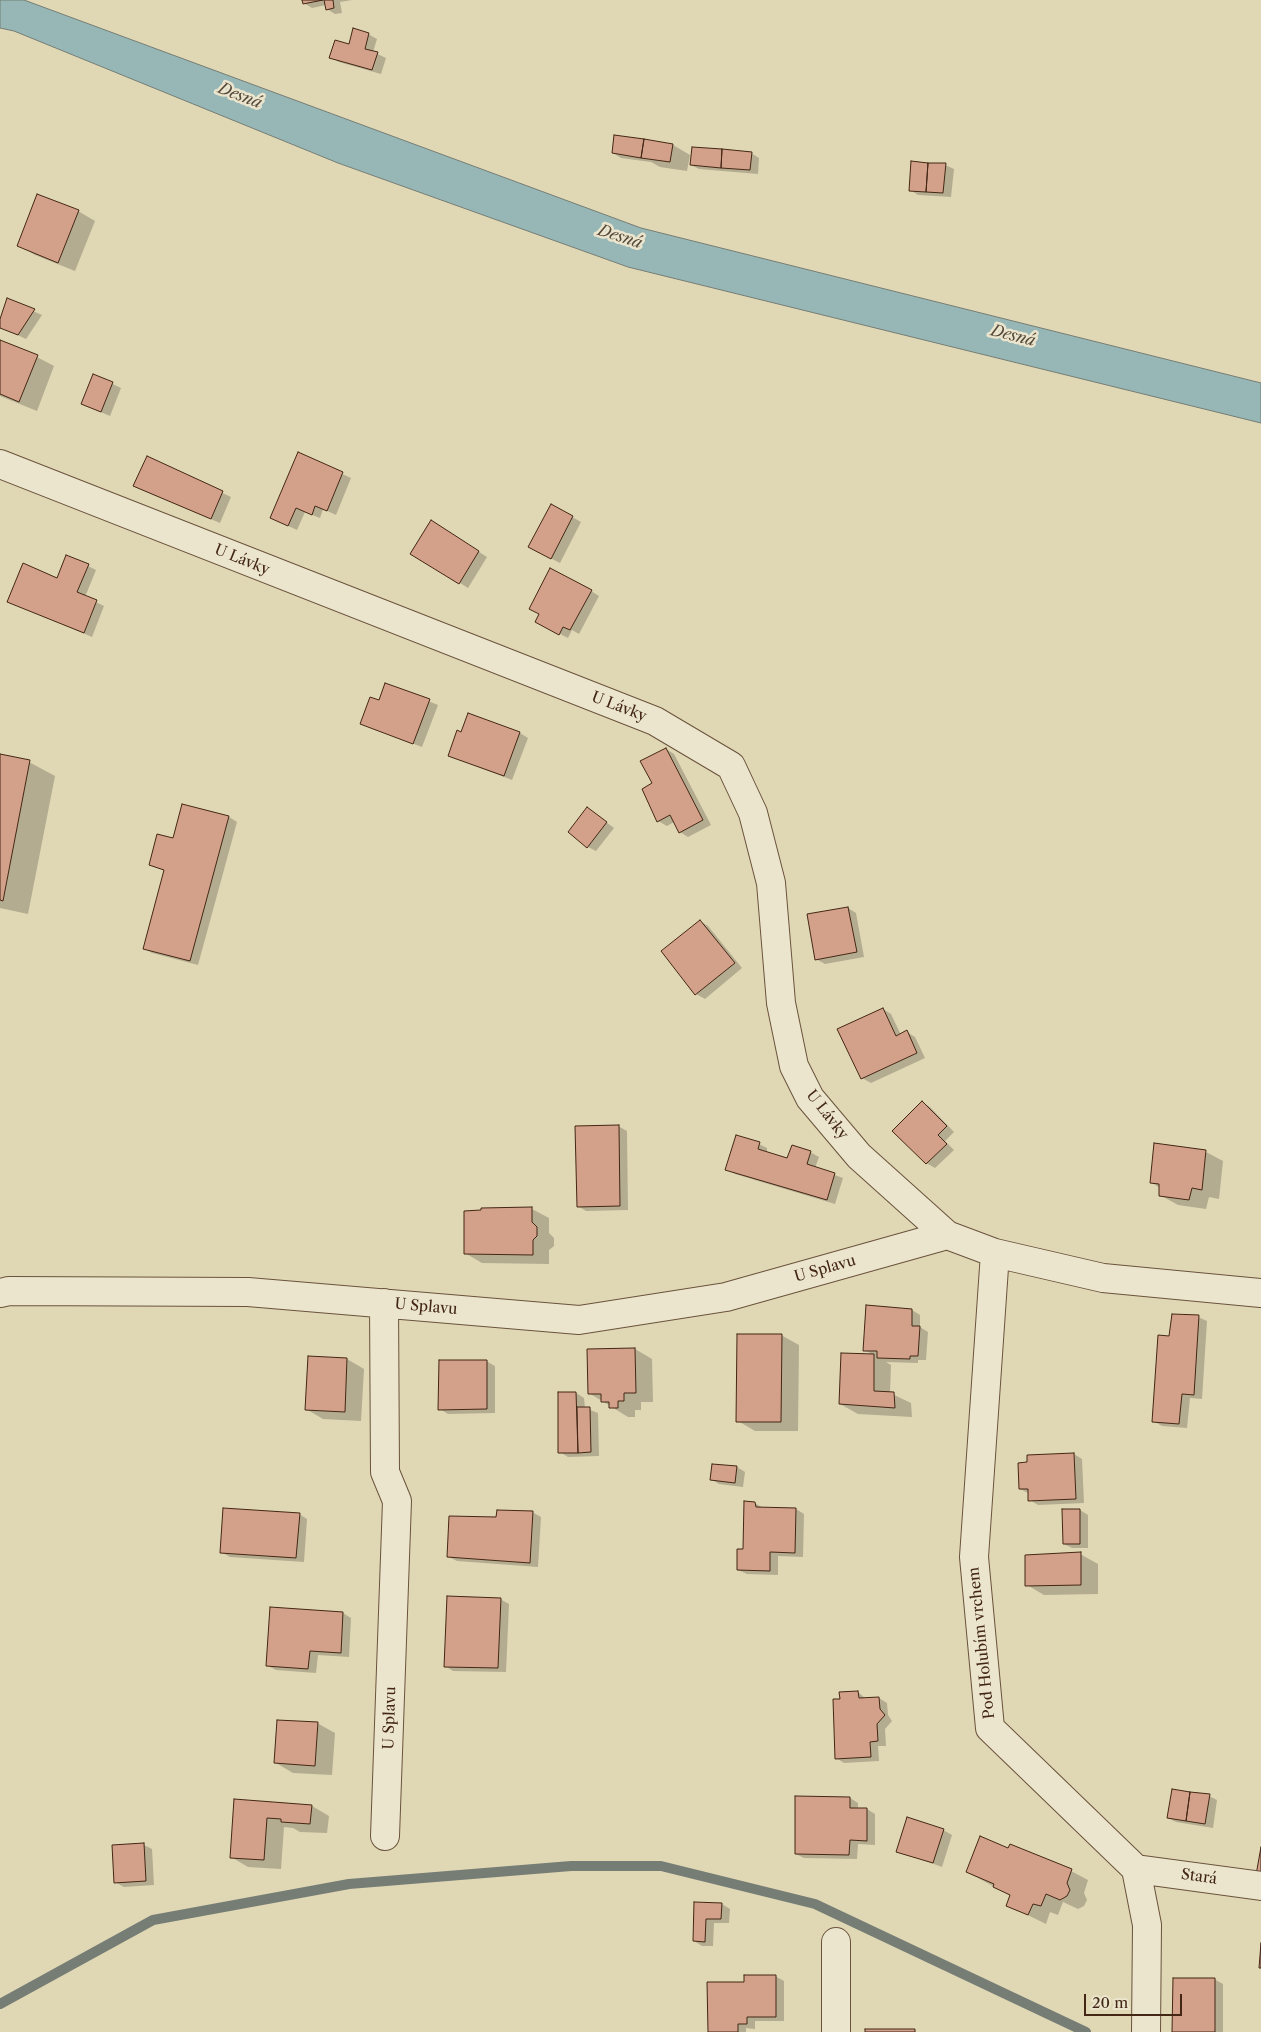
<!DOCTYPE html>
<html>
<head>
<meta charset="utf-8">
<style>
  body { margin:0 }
  #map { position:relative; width:1261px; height:2032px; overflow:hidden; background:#e0d7b4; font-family:"Libre Caslon Text",serif }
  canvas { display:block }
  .scale { position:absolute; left:1084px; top:1994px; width:98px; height:22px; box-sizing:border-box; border:2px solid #432714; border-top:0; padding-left:6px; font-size:15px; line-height:18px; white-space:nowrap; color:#432714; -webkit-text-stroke:4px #ebe5ce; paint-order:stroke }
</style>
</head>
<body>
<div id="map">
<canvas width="1261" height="2032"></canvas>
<div class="scale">20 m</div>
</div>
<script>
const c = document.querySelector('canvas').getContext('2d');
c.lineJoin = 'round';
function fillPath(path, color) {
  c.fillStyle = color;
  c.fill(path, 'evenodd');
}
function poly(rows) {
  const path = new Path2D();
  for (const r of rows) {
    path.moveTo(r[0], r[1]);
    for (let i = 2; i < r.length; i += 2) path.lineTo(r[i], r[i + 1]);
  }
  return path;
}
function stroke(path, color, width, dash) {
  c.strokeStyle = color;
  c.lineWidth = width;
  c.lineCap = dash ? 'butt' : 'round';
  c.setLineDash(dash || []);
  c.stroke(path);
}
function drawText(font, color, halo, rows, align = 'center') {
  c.font = font + ' "Libre Caslon Text",serif';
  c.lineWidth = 5;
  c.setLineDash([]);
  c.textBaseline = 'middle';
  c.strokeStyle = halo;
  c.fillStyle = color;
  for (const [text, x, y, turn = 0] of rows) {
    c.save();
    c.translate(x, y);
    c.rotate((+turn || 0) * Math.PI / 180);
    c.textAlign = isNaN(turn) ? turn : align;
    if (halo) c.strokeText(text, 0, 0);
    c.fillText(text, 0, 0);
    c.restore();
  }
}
const water = poly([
  [0,0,24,0,641,228,1261,383,1261,423,628,267,338,163,14,31,0,28,0,0]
]);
fillPath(water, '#97b7b6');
stroke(water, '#757d75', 1);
fillPath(poly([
  [303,0,352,0,340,2,342,13,335,14,327,9,326,5,312,8,304,3],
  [368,34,377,39,373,52,386,58,381,74,339,62,331,57],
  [673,145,690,155,687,171,660,167,651,162,621,158,613,153],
  [751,153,759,158,758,174,699,169,691,165],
  [945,165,954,169,951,197,918,195,910,190],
  [78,211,95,221,75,271,35,255,18,245],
  [8,300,42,315,26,339,0,327],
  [0,342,37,357,54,366,37,411,0,396],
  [94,375,121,388,110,416,91,408],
  [299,454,351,478,336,515,323,509,320,518,305,512,297,530,271,518],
  [147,458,231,497,220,523,142,490],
  [551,505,581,522,560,563,538,552],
  [440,527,487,557,468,588,412,553],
  [88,566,96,570,85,597,104,606,92,637,9,601],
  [591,591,599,596,579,634,572,630,568,638,544,626],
  [386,684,438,705,422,747,361,724,379,702],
  [462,733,520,733,528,738,512,780,449,756],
  [666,749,674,754,711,825,688,837,680,832,674,822,667,826,658,821,654,784],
  [0,755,29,762,55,776,28,914,0,908],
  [587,808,614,828,596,851,588,847],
  [229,817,237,822,198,965,152,953,144,948,165,871,150,865,174,840],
  [848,908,856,913,864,957,825,964,816,959],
  [700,921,708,926,742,968,705,999,696,994],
  [883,1009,891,1014,901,1035,907,1032,915,1037,925,1058,871,1083,862,1078],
  [922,1102,930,1107,954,1132,945,1141,954,1150,935,1168,926,1163],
  [618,1126,627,1131,628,1210,586,1211,578,1206],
  [759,1144,767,1148,767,1153,788,1160,810,1152,819,1157,815,1168,843,1178,835,1204,735,1174,726,1169],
  [1206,1152,1223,1161,1219,1199,1209,1197,1206,1209,1178,1205,1160,1195,1160,1188,1151,1182],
  [532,1209,549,1218,549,1233,554,1238,554,1246,549,1250,549,1264,482,1263,465,1253],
  [912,1310,920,1315,920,1327,928,1332,926,1360,918,1360,918,1363,886,1362,891,1365,890,1393,911,1403,912,1417,858,1414,840,1404,873,1355,865,1350],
  [1198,1317,1207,1321,1202,1399,1190,1398,1187,1428,1162,1426,1153,1421,1170,1337],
  [781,1335,799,1345,798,1431,755,1431,738,1421],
  [635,1349,652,1359,653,1402,641,1402,641,1410,635,1410,635,1417,628,1417,589,1393],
  [347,1359,364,1369,361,1421,323,1419,306,1409],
  [486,1361,495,1366,495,1413,448,1414,440,1409],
  [576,1393,584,1398,585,1408,598,1413,599,1456,568,1457,560,1452],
  [1074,1454,1082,1459,1084,1503,1038,1505,1030,1500,1028,1493,1020,1489,1028,1464,1028,1456],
  [737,1467,745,1472,743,1487,719,1484,711,1479],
  [755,1503,763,1508,796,1509,804,1514,803,1557,778,1556,778,1575,747,1574,738,1570],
  [1080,1510,1088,1515,1088,1548,1072,1548,1064,1544],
  [532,1512,541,1517,538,1567,457,1561,449,1557,497,1519],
  [299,1514,307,1519,304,1562,230,1557,221,1552],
  [1080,1554,1098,1564,1098,1594,1044,1595,1027,1585],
  [500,1599,509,1604,506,1672,453,1671,445,1666],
  [343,1613,351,1618,349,1657,318,1655,316,1673,276,1670,268,1666],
  [858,1692,866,1699,879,1698,887,1703,888,1715,892,1721,885,1729,886,1746,878,1746,879,1761,844,1763,836,1758,841,1700],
  [317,1723,335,1733,332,1775,293,1773,276,1763],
  [1209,1796,1217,1800,1213,1828,1176,1822,1168,1818],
  [850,1798,858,1803,858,1809,867,1809,875,1814,875,1845,858,1844,857,1859,804,1858,796,1854],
  [235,1801,312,1806,329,1816,327,1833,300,1832,293,1828,284,1827,281,1869,248,1867,231,1857],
  [943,1830,952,1835,942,1867,898,1851],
  [144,1845,152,1849,154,1885,124,1887,115,1882,113,1846],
  [1009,1850,1071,1871,1088,1880,1084,1893,1087,1900,1084,1906,1078,1909,1063,1902,1058,1915,1050,1912,1046,1924,1007,1905,1011,1896,967,1872],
  [695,1903,722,1904,730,1909,729,1923,714,1923,713,1946,702,1946,694,1941],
  [775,1976,784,1981,784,2021,755,2021,755,2029,746,2028,746,2032,709,2032,745,1983],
  [1214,1979,1223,1984,1223,2032,1174,2032]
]), '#0003');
stroke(poly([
  [0,2004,153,1920,349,1884,571,1866,661,1866,815,1904,1086,2032]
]), '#757d75', 10);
const building = poly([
  [302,0,323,0,303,4,302,0],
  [324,0,333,0,334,8,326,10,324,0],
  [353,28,369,33,365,49,378,52,372,70,329,58,335,40,349,44,353,28],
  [614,135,644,139,641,158,612,153,614,135],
  [644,139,673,144,670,162,641,158,644,139],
  [692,147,722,149,721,168,690,165,692,147],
  [722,149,752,152,750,170,721,168,722,149],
  [911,161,928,163,926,192,909,191,911,161],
  [928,163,946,163,943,193,926,192,928,163],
  [37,194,79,210,58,263,17,246,37,194],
  [7,298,35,309,18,335,0,328,0,319,7,298],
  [0,340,38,355,19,402,0,394,0,340],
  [93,374,113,382,101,412,81,404,93,374],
  [298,452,343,472,327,511,315,506,312,515,296,508,288,526,270,518,298,452],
  [147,456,223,491,211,519,133,486,147,456],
  [551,504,573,516,551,559,528,547,551,504],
  [431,520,479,551,459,584,410,554,431,520],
  [66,555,89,564,77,592,97,600,84,633,7,602,23,563,57,578,66,555],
  [550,568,592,590,570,630,563,627,559,635,535,622,539,614,529,609,550,568],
  [385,683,430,699,413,744,360,724,370,697,379,700,385,683],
  [468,713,520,732,504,776,448,756,457,730,461,732,468,713],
  [666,748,703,820,679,833,670,815,657,822,642,789,652,783,640,761,666,748],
  [0,754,30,760,3,901,0,900,0,754],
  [182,804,229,816,190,961,143,949,164,870,149,865,157,834,173,838,182,804],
  [587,807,607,822,587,848,568,832,587,807],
  [848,907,857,952,815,960,807,914,848,907],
  [700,920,735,963,695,995,661,951,700,920],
  [883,1008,896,1036,907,1030,917,1053,861,1079,837,1029,883,1008],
  [922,1101,947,1126,938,1135,947,1144,926,1164,892,1131,922,1101],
  [619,1125,620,1206,577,1207,575,1126,619,1125],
  [736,1135,760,1142,758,1149,787,1158,792,1145,811,1151,807,1164,835,1173,827,1200,725,1170,736,1135],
  [1154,1143,1206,1150,1202,1190,1192,1188,1189,1200,1159,1196,1159,1184,1150,1183,1154,1143],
  [532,1207,532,1222,537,1227,537,1236,533,1240,533,1255,464,1254,464,1211,481,1210,481,1208,532,1207],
  [866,1305,912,1309,912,1326,920,1326,918,1356,910,1356,910,1359,877,1358,877,1351,863,1351,866,1305],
  [1172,1314,1199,1315,1194,1395,1182,1394,1179,1424,1152,1422,1158,1335,1169,1336,1172,1314],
  [737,1334,782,1334,781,1422,736,1422,737,1334],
  [635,1348,636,1393,624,1393,624,1401,618,1401,618,1408,609,1408,609,1402,601,1402,601,1394,588,1394,587,1349,635,1348],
  [841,1353,874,1354,874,1391,894,1392,895,1408,839,1404,841,1353],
  [308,1356,347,1358,345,1412,305,1410,308,1356],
  [439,1360,487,1360,487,1409,438,1410,439,1360],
  [558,1392,576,1392,578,1453,558,1453,558,1392],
  [577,1407,590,1407,591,1452,578,1453,577,1407],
  [1074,1453,1076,1499,1028,1501,1028,1489,1019,1489,1018,1463,1027,1462,1027,1455,1074,1453],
  [712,1464,737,1466,735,1483,710,1480,712,1464],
  [744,1501,755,1502,756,1507,796,1508,795,1553,770,1552,770,1571,737,1570,737,1549,743,1549,744,1501],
  [223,1508,300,1513,296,1558,220,1553,223,1508],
  [1062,1509,1080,1509,1080,1544,1063,1544,1062,1509],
  [497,1510,533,1511,530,1563,447,1557,449,1516,496,1517,497,1510],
  [1081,1552,1081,1585,1025,1586,1025,1555,1081,1552],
  [447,1596,501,1598,498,1668,444,1667,447,1596],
  [270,1607,343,1612,341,1653,310,1651,308,1669,266,1666,270,1607],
  [858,1691,859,1698,879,1697,880,1709,885,1715,877,1724,878,1741,870,1742,871,1757,835,1759,833,1699,840,1699,839,1692,858,1691],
  [277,1720,318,1722,315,1766,274,1763,277,1720],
  [1172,1789,1190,1792,1186,1821,1167,1818,1172,1789],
  [1190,1792,1210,1794,1205,1824,1186,1821,1190,1792],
  [795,1796,850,1797,850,1808,867,1808,867,1841,850,1840,849,1855,795,1854,795,1796],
  [234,1799,312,1805,310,1824,281,1822,281,1819,267,1818,264,1860,230,1858,234,1799],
  [907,1817,944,1829,933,1863,896,1852,907,1817],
  [980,1836,1008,1848,1010,1844,1072,1869,1067,1883,1070,1890,1067,1896,1060,1900,1046,1894,1041,1906,1033,1904,1028,1915,1006,1906,1010,1895,993,1887,994,1884,966,1872,980,1836],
  [144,1843,146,1881,114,1883,112,1845,144,1843],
  [1261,1847,1261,1876,1256,1875,1261,1847],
  [694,1902,722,1903,721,1919,706,1919,705,1942,693,1941,694,1902],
  [1261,1943,1261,1968,1259,1968,1261,1943],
  [744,1975,776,1975,776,2017,747,2017,747,2024,738,2024,738,2032,708,2032,707,1982,744,1982,744,1975],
  [1173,1978,1215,1978,1215,2032,1172,2032,1173,1978],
  [865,2029,915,2029,915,2032,865,2032,865,2029]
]);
fillPath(building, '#d3a08a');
stroke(building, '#432714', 1);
const minor = poly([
  [0,464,655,721,731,766,753,813,771,883,781,1003,794,1066,810,1098,859,1156,947,1235],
  [995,1253,974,1557,990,1728,1136,1869,1147,1925,1146,2032],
  [0,1293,9,1291,248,1292,579,1320,726,1297,947,1235,995,1253,1103,1278,1261,1293],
  [384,1303,385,1472,397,1501,385,1836],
  [1136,1869,1261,1886],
  [836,2032,836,1942]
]);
stroke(minor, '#6a533c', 30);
stroke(minor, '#ebe5ce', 28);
drawText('15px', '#432714', '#ebe5ce', [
  ["U Lávky",242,560,22],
  ["U Lávky",619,707,21],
  ["U Lávky",827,1115,52],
  ["U Splavu",825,1269,-16],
  ["U Splavu",426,1307,5],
  ["Pod Holubím vrchem",982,1643,-96],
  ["U Splavu",390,1718,-88],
  ["Stará",1199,1877,8]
]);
drawText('italic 16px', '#584b3c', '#ebe5ce', [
  ["Desná",240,96,21],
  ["Desná",620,237,18],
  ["Desná",1013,336,14]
]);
</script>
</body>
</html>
